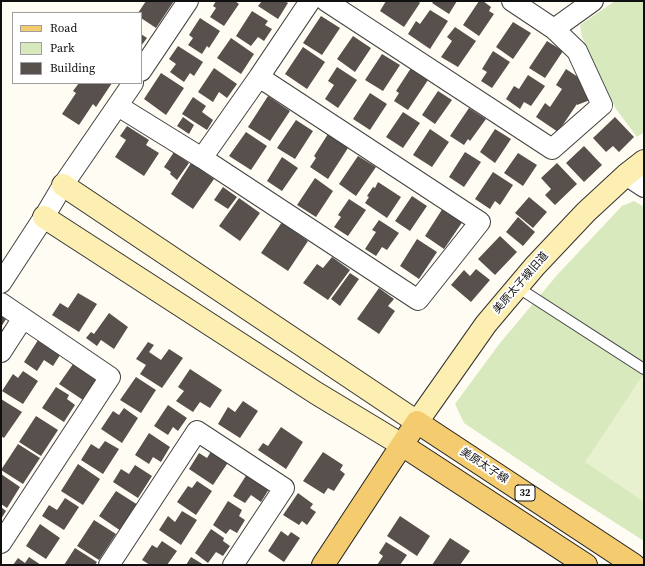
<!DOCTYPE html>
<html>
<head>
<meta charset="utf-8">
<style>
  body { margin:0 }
  #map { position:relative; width:645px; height:566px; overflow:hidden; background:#fffcf3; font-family:"Source Serif 4",serif }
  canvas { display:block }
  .frame { position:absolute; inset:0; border:2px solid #101010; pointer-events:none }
  .legend { position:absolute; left:12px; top:12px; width:130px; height:72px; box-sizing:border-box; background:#fff; border:1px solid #9f9f9f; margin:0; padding:5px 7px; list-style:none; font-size:12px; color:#101010 }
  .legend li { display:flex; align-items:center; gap:8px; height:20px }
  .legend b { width:20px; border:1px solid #9f9f9f }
</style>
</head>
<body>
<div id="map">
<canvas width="645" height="566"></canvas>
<div class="frame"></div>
<ul class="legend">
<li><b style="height:5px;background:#f4cb6e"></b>Road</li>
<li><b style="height:11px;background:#d7e9bd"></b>Park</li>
<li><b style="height:11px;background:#58504c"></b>Building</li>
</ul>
</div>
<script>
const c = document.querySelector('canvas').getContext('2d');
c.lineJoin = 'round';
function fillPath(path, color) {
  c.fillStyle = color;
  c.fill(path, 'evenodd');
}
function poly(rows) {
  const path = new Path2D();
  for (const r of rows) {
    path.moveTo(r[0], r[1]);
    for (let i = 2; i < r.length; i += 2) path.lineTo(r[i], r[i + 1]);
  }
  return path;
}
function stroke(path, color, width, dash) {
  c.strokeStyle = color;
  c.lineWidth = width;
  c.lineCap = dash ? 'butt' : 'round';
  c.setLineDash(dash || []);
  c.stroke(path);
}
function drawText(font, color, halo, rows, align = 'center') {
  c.font = font + ' "Source Serif 4","Noto Sans JP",serif';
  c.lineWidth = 4;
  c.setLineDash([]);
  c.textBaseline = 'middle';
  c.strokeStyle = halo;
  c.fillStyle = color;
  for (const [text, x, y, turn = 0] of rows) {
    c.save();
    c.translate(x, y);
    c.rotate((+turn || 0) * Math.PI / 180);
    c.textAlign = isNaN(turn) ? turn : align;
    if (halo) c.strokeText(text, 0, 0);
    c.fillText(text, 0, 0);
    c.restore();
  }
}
fillPath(poly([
  [615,1,644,1,644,132,637,137,616,109,582,37,580,25],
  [634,201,644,207,644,541,558,486,464,423,455,404,500,343,558,274,622,206]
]), '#d7e9bd');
fillPath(poly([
  [642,376,644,377,644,502,585,462]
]), '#e7f0cf');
fillPath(poly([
  [146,1,174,1,156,28,141,18,141,13,138,13],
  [216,1,235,1,239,4,224,26,210,17,216,8,213,6],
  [262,1,285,1,288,3,278,19,258,6],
  [386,1,418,1,420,3,404,27,380,11],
  [434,1,457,1,449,14,432,3],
  [479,1,483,1,491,7,489,11,494,14,479,36,463,25],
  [430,10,448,21,430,49,408,34,416,21,420,24],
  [252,11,268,21,265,25,272,29,264,41,258,37,251,46,236,36],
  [321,16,340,28,322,55,303,43],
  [200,18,220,31,209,48,207,46,202,54,188,45,193,38,189,35],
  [513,22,531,33,513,59,496,47],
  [455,27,476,41,458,67,441,57,452,41,447,37],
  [141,34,147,38,141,46],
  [353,36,371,48,355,72,337,59],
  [231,38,254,54,241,74,217,58],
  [547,41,563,51,545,78,529,68],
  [178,46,203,62,194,76,190,73,184,82,170,72,176,64,169,59],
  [303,47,325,62,307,89,285,74],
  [493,51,510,62,492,88,481,81,487,72,482,69],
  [382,54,400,65,383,91,365,80],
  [337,67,357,80,338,108,325,99,334,85,328,81],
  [214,68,237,84,227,98,219,92,213,102,198,92],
  [411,68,428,80,408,110,394,101,399,93,396,91],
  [566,69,584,81,590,100,577,105,577,104,558,132,536,117,545,103,550,107,562,89,556,85],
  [161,73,184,88,166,115,144,99],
  [528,75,545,86,531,106,524,102,520,109,506,99,514,86,519,89],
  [79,83,112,83,96,107,93,104,79,125,62,114,76,93,73,91],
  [438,91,452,100,435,124,422,115],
  [370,93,387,104,370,130,353,119],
  [268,96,290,111,270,141,248,127],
  [193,97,206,106,202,112,213,120,207,130,182,114],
  [469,108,486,119,470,141,468,139,464,145,450,136],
  [403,112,420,123,403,148,386,137],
  [183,117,194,125,189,134,177,126],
  [615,117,634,137,619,152,613,146,606,152,593,138],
  [296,120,313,131,295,159,277,148],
  [127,126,149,140,146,145,159,153,144,176,115,157,126,140,120,136],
  [430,129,449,142,432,167,413,155],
  [495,129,511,139,495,163,480,152],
  [246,132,267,146,251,170,229,156],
  [328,134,348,148,328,179,310,167,316,158,314,156],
  [584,146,602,165,584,182,566,163],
  [174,152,189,163,177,180,170,174,171,172,164,167],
  [465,152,481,162,464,187,449,177],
  [518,153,537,165,523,186,504,173],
  [358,156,376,167,356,196,339,184],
  [282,157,298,168,282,191,267,181],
  [191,163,214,179,193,209,171,194],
  [557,163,577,184,555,205,545,195,551,189,541,178],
  [493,172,513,185,500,205,495,201,490,209,475,199],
  [315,178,333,191,316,217,297,205],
  [378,182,401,197,387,218,365,203,369,197,367,196,373,187,375,188],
  [223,187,237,197,228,209,214,200],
  [412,196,427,206,410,231,395,221],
  [529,197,547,212,533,228,515,213],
  [239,198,260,213,240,241,219,226],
  [349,199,366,210,348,236,334,227,341,217,338,215],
  [443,208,463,221,444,249,425,236],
  [518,217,535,232,523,246,506,232],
  [379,220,399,233,387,250,382,247,376,256,365,249,376,232,372,230],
  [282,222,308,241,288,271,261,253],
  [500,236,517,252,495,275,478,259],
  [417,239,437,252,419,279,400,266],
  [332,257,350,270,328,300,303,283,317,264,323,268],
  [476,269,490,280,471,302,451,285,464,270,470,276],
  [350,273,359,279,340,306,331,299],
  [379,288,394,299,388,306,395,311,379,334,357,319],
  [78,293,97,304,79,332,52,315,60,303,68,308],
  [1,311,8,316,1,327],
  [109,313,128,327,114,349,101,340,97,346,86,338,91,332,94,334],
  [40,337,62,352,53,366,44,360,37,371,24,362],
  [148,342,154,345,149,352,161,360,169,349,183,358,162,388,140,374,146,365,136,359],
  [80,362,97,380,83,400,59,384,73,364,77,367],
  [190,369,222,390,210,408,200,402,193,412,176,401,184,391,178,387],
  [23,371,38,381,23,404,2,391,13,374,18,378],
  [136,377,156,390,141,413,120,400],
  [56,387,69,395,67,399,75,405,64,422,42,408],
  [1,399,22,412,4,438,1,436],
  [243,401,258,411,240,438,218,424,228,407,235,412],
  [168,405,187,418,178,431,173,427,168,435,154,426],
  [124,408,138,418,122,443,101,429,113,411,119,415],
  [36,416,58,430,41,456,19,442],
  [281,427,303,442,286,469,258,450,263,443,268,446],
  [149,433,170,447,161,462,153,457,149,464,135,455],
  [105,441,119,449,103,474,81,460,91,444,99,449],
  [18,444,40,458,23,484,1,470],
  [212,450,229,461,213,485,189,469,199,453,207,458],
  [323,452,343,465,340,470,345,474,334,491,328,488,324,494,303,481],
  [78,464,100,479,83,505,61,491],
  [135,465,152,476,138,498,113,482,121,469,129,474],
  [1,474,20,487,7,508,1,504],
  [247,474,269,489,261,502,251,495,245,503,233,496],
  [197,481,212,491,196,515,177,502,188,486,192,488],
  [116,491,138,505,121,531,99,516],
  [298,493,313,504,310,508,316,512,307,525,302,521,299,525,283,515],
  [65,498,79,507,64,530,42,516,49,505,57,510],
  [228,501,242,510,239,516,245,520,237,533,230,529,226,534,213,525],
  [1,507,6,511,1,519],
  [182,511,197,520,181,545,159,530,168,516,175,522],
  [400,516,430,536,417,556,387,536],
  [94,520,116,534,99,560,77,546],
  [40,524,60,538,46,559,26,546],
  [211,529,224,538,223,541,230,546,223,556,216,552,208,563,195,553],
  [281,531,288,536,291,532,300,538,284,562,268,551],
  [450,538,470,551,460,565,432,565],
  [162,541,177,551,167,565,150,565,142,560,152,545,157,548],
  [386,542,407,555,400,565,377,565,383,556,379,553],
  [75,548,97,562,95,565,64,565],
  [29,557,41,565,13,565,18,558,25,563],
  [191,557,204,565,186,565]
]), '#58504c');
const lane = poly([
  [517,287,644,369]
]);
const street = poly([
  [326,1,552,149,602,105,577,51,554,29],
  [512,1,554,29,593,1],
  [141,71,188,1],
  [118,106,202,158,418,300,480,222,259,77],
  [202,158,259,77,310,1],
  [626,175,644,187],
  [1,283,44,217,63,185,133,83],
  [1,303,110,377,1,543],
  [1,352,23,318],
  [109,565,197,431,284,488,233,565]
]);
const secondary = poly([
  [63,185,417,422,486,324,535,266,586,212,626,175,644,161],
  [44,217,316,393,402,445]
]);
const primary = poly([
  [402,445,586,565],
  [323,565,417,422,634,565]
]);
stroke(lane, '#434343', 12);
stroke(street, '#434343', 22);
stroke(secondary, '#323232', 24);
stroke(primary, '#212121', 24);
stroke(lane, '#fff', 10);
stroke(street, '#fff', 20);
stroke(secondary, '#fcefb1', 22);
stroke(primary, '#f4cb6e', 22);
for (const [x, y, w] of [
  [525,493,20]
]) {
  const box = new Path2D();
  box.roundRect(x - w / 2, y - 8, w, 16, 3);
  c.fillStyle = '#fff';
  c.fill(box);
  stroke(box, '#101010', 1);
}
drawText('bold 10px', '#101010', null, [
  ["32",525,493]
]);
drawText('11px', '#101010', '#fff', [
  ["美原太子線旧道",521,283,-49],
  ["美原太子線",484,466,33]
]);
</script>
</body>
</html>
